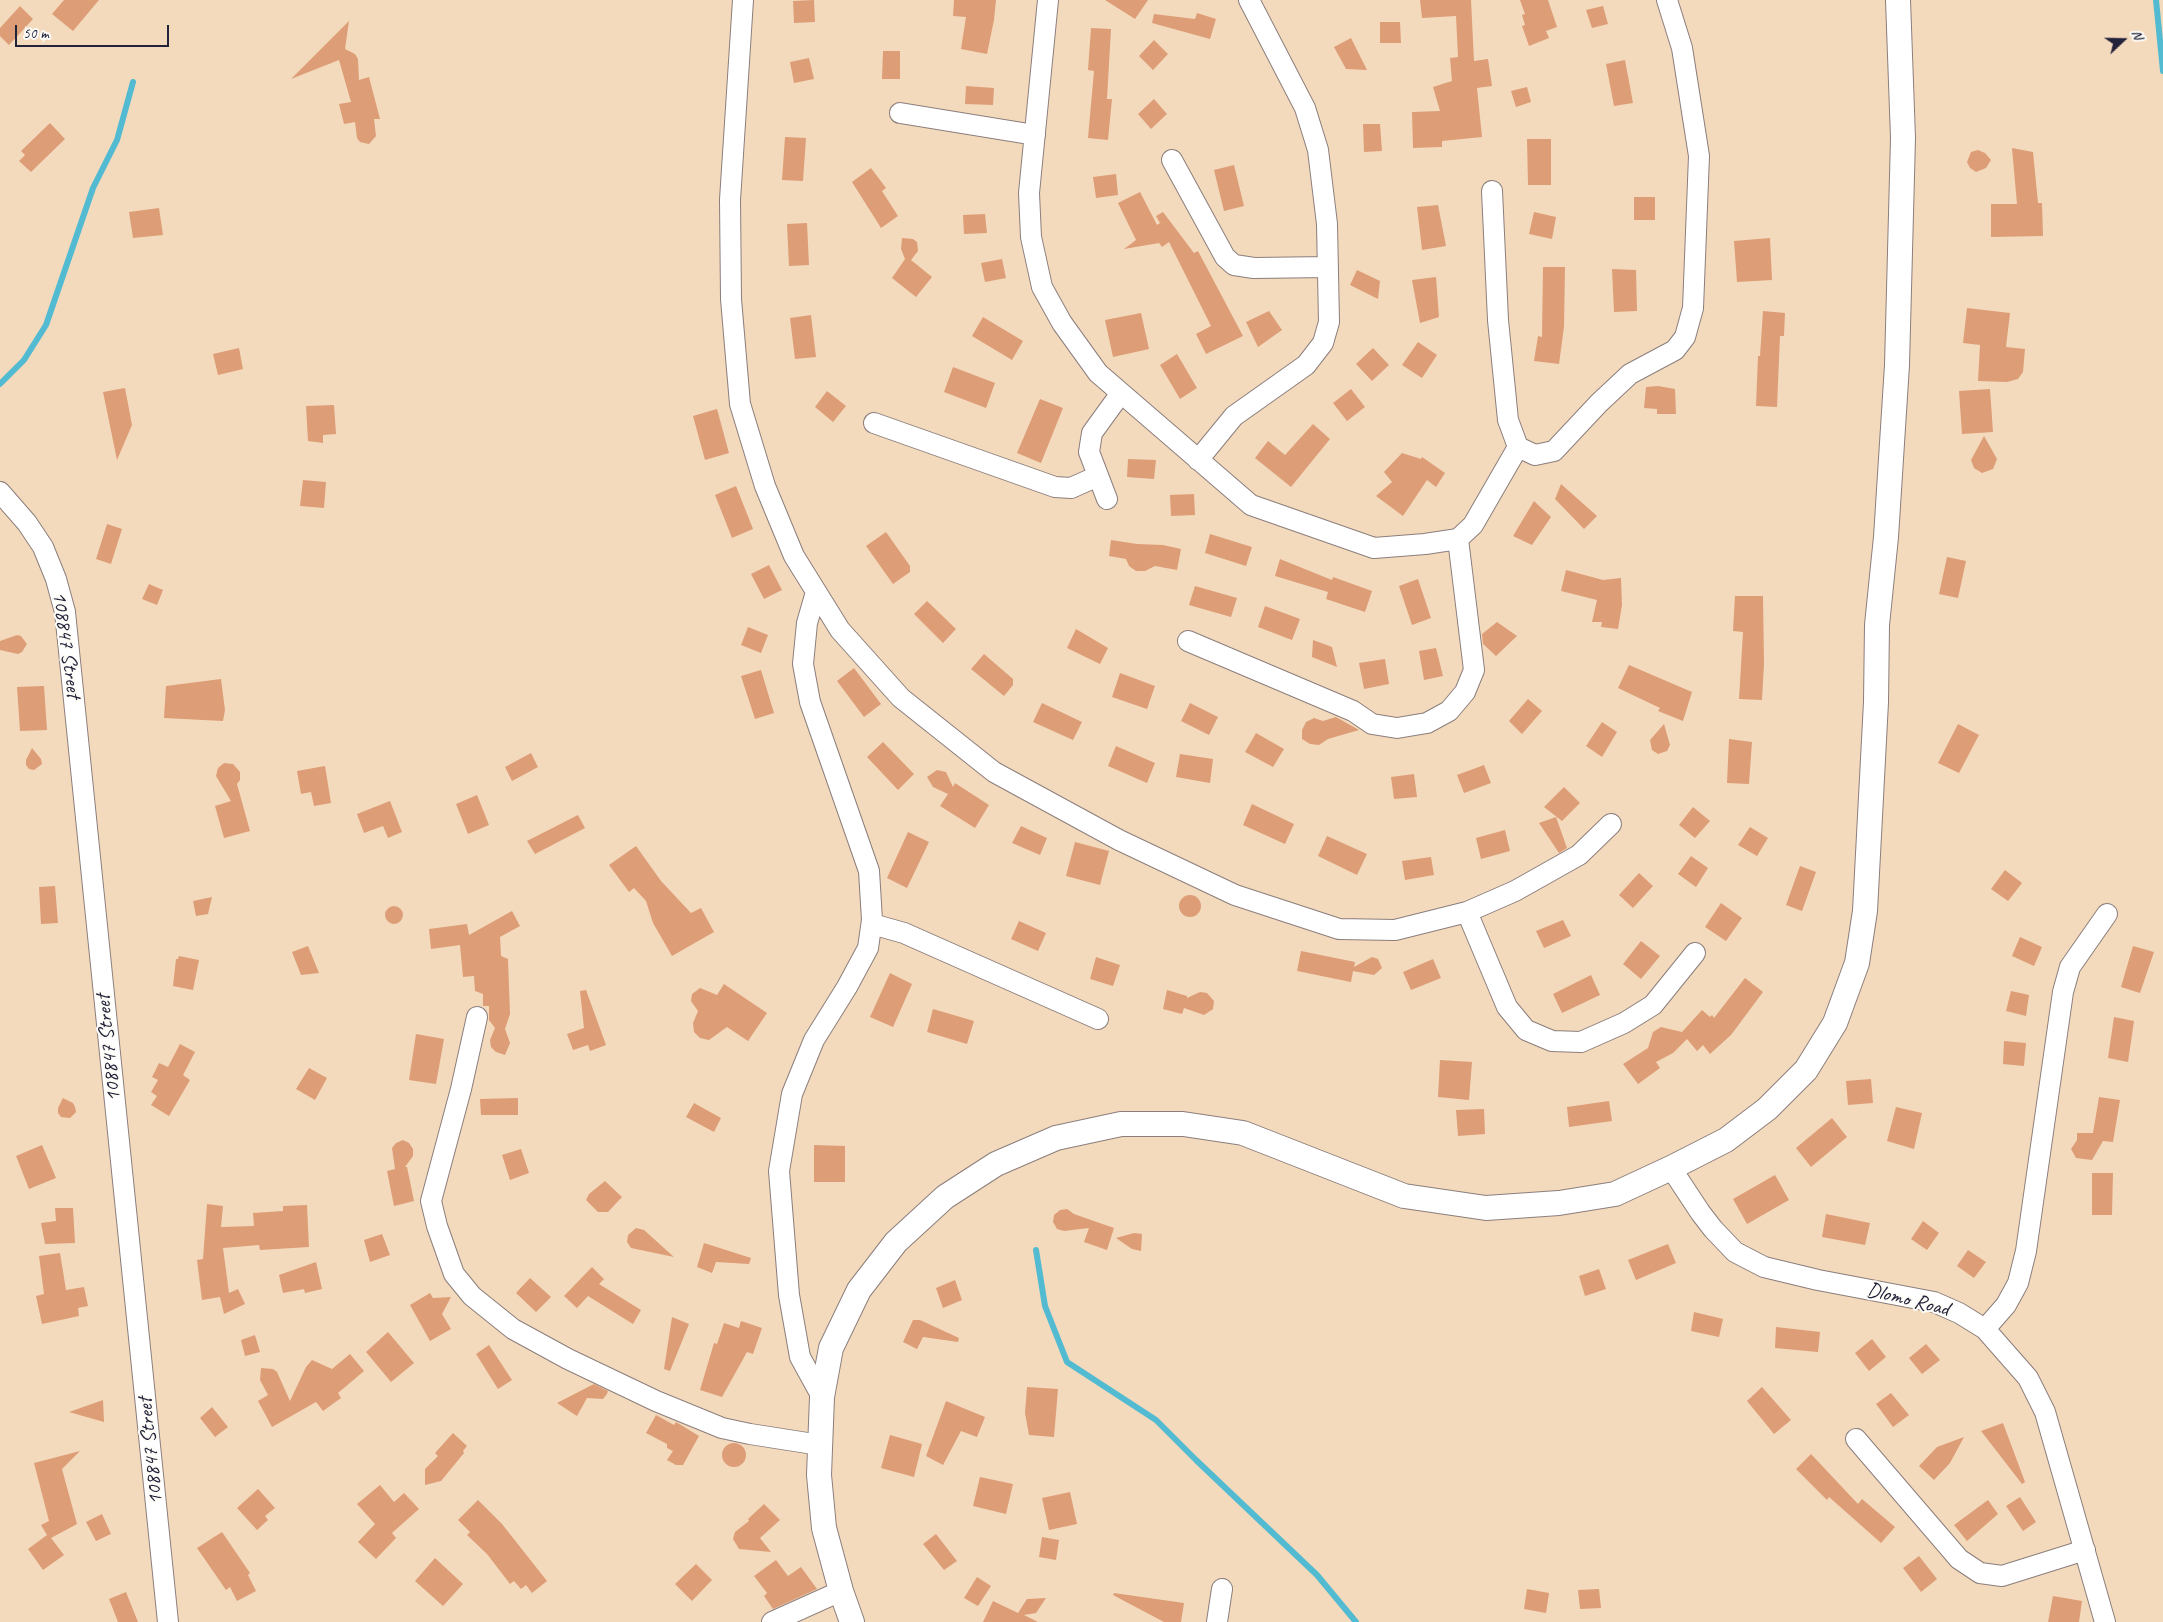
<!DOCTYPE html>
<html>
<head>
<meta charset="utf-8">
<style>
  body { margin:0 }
  #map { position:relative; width:2163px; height:1622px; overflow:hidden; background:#f4dabc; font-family:Caveat,sans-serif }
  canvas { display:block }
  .north { position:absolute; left:2098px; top:15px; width:50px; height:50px; -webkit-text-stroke:4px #fdfcf7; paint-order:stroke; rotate:69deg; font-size:14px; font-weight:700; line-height:20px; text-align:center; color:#22223b }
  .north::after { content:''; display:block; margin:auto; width:18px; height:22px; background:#22223b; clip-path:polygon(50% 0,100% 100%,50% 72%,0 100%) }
  .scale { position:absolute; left:15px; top:25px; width:154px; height:22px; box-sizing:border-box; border:2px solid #22223b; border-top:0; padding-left:6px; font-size:15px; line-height:18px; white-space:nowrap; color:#22223b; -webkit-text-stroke:4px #fdfcf7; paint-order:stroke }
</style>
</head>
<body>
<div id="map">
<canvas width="2163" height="1622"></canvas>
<div class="north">N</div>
<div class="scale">50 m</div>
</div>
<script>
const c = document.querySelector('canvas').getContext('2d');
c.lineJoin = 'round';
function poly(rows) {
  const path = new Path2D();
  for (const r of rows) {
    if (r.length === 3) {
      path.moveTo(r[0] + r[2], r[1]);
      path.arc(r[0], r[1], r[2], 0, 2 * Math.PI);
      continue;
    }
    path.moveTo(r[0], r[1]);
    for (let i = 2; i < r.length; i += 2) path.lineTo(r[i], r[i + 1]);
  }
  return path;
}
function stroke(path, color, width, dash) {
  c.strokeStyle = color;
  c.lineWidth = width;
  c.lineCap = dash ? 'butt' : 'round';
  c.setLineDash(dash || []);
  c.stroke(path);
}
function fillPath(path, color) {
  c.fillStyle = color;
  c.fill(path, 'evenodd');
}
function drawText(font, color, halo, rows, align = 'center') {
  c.font = font + ' Caveat,sans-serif';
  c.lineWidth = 4;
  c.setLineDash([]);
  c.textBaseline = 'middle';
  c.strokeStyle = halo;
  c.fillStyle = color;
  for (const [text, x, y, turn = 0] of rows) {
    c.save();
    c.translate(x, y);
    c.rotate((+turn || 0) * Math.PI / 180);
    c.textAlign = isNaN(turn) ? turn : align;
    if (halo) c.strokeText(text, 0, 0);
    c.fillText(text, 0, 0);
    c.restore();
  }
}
stroke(poly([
  [2156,0,2163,71],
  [0,384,24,360,46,325,93,188,117,140,133,82],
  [1036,1250,1045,1306,1067,1362,1156,1420,1196,1460,1317,1575,1356,1622]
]), '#53bbd1', 6);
fillPath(poly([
  [64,0,99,0,73,31,52,14],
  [814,0,815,22,794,23,793,1],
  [954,0,996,0,994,20,987,54,961,49,966,17,953,16],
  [1105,0,1148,0,1135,19],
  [1420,0,1471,0,1474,61,1488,59,1492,86,1477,88,1482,137,1442,141,1442,147,1413,148,1412,112,1440,111,1433,87,1452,81,1450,58,1458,57,1456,16,1422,18],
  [1520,0,1548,0,1557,27,1546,31,1549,38,1529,46,1522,26,1525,25,1522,15,1525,14],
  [20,6,33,19,9,45,0,36,0,28],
  [1603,6,1608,24,1592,28,1586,10],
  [1197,13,1216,19,1210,39,1152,23,1154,14,1195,19],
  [349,21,345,49,355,54,358,59,359,80,369,77,380,119,374,119,376,136,369,144,360,142,357,138,355,122,344,124,339,104,351,102,339,60,291,79],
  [1380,22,1400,22,1401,43,1380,43],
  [1091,28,1111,29,1107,99,1112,99,1108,140,1088,138,1094,71,1088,70],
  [1351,38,1367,70,1346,69,1334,47],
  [1154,40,1168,54,1153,70,1139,56],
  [883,51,900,51,900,79,882,79],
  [809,58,814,79,794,83,790,62],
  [1625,60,1633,103,1614,106,1606,64],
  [966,86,994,88,993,105,965,104],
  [1527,87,1531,102,1516,107,1511,91],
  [1154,99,1167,114,1151,129,1138,114],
  [50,123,65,139,31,172,19,161,25,155,21,151],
  [1363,124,1380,124,1382,151,1364,152],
  [785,137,806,138,803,181,782,180],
  [1527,139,1551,139,1551,185,1528,185],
  [2012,148,2033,152,2038,203,2042,203,2043,236,1991,237,1991,204,2017,204],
  [1978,150,1985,153,1991,160,1986,168,1976,172,1970,168,1967,162,1971,152],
  [1234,165,1244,206,1224,211,1214,170],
  [871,168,886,188,882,191,898,216,881,228,852,182],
  [1116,174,1118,195,1096,198,1093,177],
  [1140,192,1157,225,1160,223,1156,216,1163,212,1194,253,1198,251,1243,336,1206,354,1196,334,1211,326,1169,242,1162,247,1159,243,1124,249,1136,240,1118,203],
  [1634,197,1655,197,1655,220,1634,220],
  [1438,205,1446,246,1422,250,1417,207],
  [159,208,163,235,133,238,129,212],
  [1534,212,1556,217,1552,239,1529,234],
  [985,214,987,233,964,234,963,215],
  [807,223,809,265,789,266,787,224],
  [902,238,913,239,917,242,918,251,911,260,932,277,916,297,892,278,905,259,901,249],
  [1770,238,1772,280,1737,282,1734,241],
  [1002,259,1006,278,985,282,981,263],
  [1543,267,1565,267,1564,327,1559,364,1534,361,1538,336,1542,337],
  [1612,269,1636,270,1637,311,1614,312],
  [1357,270,1380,281,1378,299,1350,285],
  [1436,277,1439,317,1420,323,1412,280],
  [1967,308,2010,313,2006,347,2025,349,2023,372,2018,379,2007,382,1978,381,1980,345,1963,343],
  [1269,311,1282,330,1258,347,1246,322],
  [1763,311,1785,313,1784,336,1780,336,1777,407,1756,406,1758,356,1760,356],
  [1141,313,1149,349,1113,357,1105,320],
  [811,315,816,357,795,359,790,318],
  [983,317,1023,341,1012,360,972,336],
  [1418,342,1437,355,1422,378,1402,365],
  [239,348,243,369,218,375,213,354],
  [1373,348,1389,365,1372,381,1356,364],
  [1177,354,1197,388,1180,399,1160,365],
  [953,367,995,383,986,408,944,392],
  [1658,386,1675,389,1676,414,1657,414,1657,409,1644,408,1646,387],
  [125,388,132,425,117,460,103,392],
  [1351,389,1365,407,1347,421,1333,403],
  [1990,389,1993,432,1962,434,1959,391],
  [827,391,846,406,833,422,815,407],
  [1040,399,1063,408,1041,463,1017,453],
  [334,405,336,434,323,435,323,443,308,441,306,406],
  [717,409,729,453,705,460,693,416],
  [1313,424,1330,439,1291,487,1255,458,1268,441,1285,455],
  [1984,436,1997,459,1993,469,1982,473,1974,468,1971,460],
  [1402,453,1421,459,1422,457,1445,473,1436,487,1427,480,1403,516,1376,496,1392,482,1384,472],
  [1128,459,1156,460,1154,479,1127,477],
  [303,480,326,482,324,508,300,506],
  [1561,484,1597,516,1584,529,1555,499],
  [736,486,753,529,732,538,715,495],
  [1194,494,1195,515,1171,516,1170,495],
  [1534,501,1551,517,1532,545,1513,536],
  [107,524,122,529,111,564,96,559],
  [886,532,910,566,910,572,893,584,866,546],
  [1210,534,1252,547,1246,566,1205,553],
  [1111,540,1137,544,1163,545,1181,549,1177,570,1155,566,1145,571,1136,571,1129,566,1126,559,1109,556],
  [1947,557,1966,561,1958,598,1939,594],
  [1280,559,1332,580,1333,577,1372,591,1365,612,1326,599,1328,592,1275,576],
  [769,565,782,590,764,599,751,574],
  [1566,570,1603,580,1621,578,1622,605,1618,629,1601,627,1602,622,1592,622,1597,600,1561,591],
  [1418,579,1431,618,1412,625,1399,586],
  [149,584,163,590,157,605,142,599],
  [1195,586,1237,598,1231,617,1189,605],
  [1735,596,1763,596,1764,664,1762,700,1739,699,1743,632,1733,631],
  [927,601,956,629,943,643,914,614],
  [1265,606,1300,619,1292,640,1258,627],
  [1497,622,1517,636,1496,656,1483,644,1482,634],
  [748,627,768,635,761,653,741,645],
  [1076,629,1108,648,1100,664,1067,648],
  [17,635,21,636,27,644,22,652,18,654,0,650,0,641],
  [1313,640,1332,647,1337,667,1312,657],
  [1436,648,1443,676,1424,680,1419,651],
  [984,654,1013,679,1013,685,1004,696,971,669],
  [1385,659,1389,684,1364,689,1359,663],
  [1629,665,1692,692,1683,721,1658,711,1660,708,1618,688],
  [854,668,881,704,864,717,837,681],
  [761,670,774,713,755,719,741,676],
  [1120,673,1155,686,1147,709,1112,697],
  [221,679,225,710,223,721,164,718,166,686],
  [44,686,47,730,20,731,17,687],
  [1528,699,1542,711,1522,734,1509,721],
  [1042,703,1082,722,1073,740,1033,722],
  [1190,703,1218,717,1209,735,1181,721],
  [1336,717,1359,730,1328,739,1319,745,1310,744,1302,739,1302,730,1306,722,1314,718,1323,721],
  [1602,722,1617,732,1602,757,1586,746],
  [1664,724,1670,745,1667,751,1658,754,1652,750,1650,740],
  [1958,724,1979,735,1959,773,1938,763],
  [1256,733,1284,749,1273,767,1245,752],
  [1729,739,1752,742,1749,784,1727,783],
  [883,742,914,774,898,790,867,757],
  [1116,746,1155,763,1147,783,1108,766],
  [32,748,41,759,42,764,34,770,29,769,26,765,26,760],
  [531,753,538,767,512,781,505,767],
  [1180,754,1213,759,1210,783,1176,777],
  [224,763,233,764,240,772,240,780,237,784,250,831,224,838,215,806,231,801,216,776,218,768],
  [1484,765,1491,783,1464,793,1457,775],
  [325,766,331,803,314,806,311,792,301,794,297,771],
  [937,770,946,772,953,787,955,783,989,805,975,828,940,806,948,794,933,787,927,777],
  [1414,774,1417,797,1394,799,1391,777],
  [1564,787,1580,803,1562,821,1544,807],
  [477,795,489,825,468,834,456,804],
  [390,801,402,832,388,838,383,826,364,833,357,814],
  [1252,804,1294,824,1285,844,1243,825],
  [1693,807,1710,821,1695,838,1679,825],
  [578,815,585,828,535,854,527,841],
  [1556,817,1567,848,1559,853,1539,823],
  [1021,826,1047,838,1040,855,1012,843],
  [1750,827,1768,838,1757,856,1738,845],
  [1505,830,1510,851,1481,859,1476,838],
  [908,832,929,842,907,888,887,878],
  [1327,836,1367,854,1357,875,1318,856],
  [1075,842,1109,851,1100,885,1066,876],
  [636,846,661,881,691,913,701,908,714,932,672,956,653,923,646,901,634,888,629,892,609,865],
  [1691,856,1708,868,1696,887,1678,874],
  [1431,857,1434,875,1405,880,1402,861],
  [1800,866,1816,872,1802,911,1786,905],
  [2005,870,2022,883,2008,901,1991,889],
  [1639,873,1653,886,1633,908,1619,895],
  [55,886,58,923,41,924,39,887],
  [1190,906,11],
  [212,897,208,914,196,916,193,901],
  [1721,903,1742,918,1726,941,1705,927],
  [394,915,9],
  [512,911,520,926,500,937,501,956,508,959,510,1014,505,1029,510,1043,505,1055,496,1052,491,1047,490,1040,495,1028,489,1020,489,1006,483,1006,483,994,475,991,474,976,463,977,460,945,431,949,429,929,467,924,469,935],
  [1563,920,1571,936,1544,948,1536,931],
  [1019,921,1046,933,1038,951,1011,939],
  [2020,937,2042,947,2034,966,2012,956],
  [1641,941,1660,956,1641,979,1623,964],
  [308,946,319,973,301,975,292,952],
  [2133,946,2154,952,2140,993,2121,987],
  [1301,951,1355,962,1354,967,1372,957,1378,959,1382,968,1374,975,1353,971,1351,982,1297,971],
  [179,956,199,960,193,990,173,986,176,959,178,959],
  [1096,957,1120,965,1113,986,1090,979],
  [1433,959,1441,978,1411,990,1403,972],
  [890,973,912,984,893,1027,870,1017],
  [1591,975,1600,995,1562,1013,1553,994],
  [1745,978,1763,992,1731,1035,1710,1054,1703,1045,1697,1051,1687,1039,1673,1053,1656,1062,1660,1068,1638,1084,1623,1064,1648,1048,1653,1032,1661,1027,1682,1032,1702,1010,1710,1017,1712,1015,1714,1018],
  [724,984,767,1013,748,1041,727,1027,709,1040,700,1038,694,1032,693,1023,698,1011,691,1001,692,994,700,988,717,995],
  [586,990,606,1045,590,1051,588,1045,573,1050,567,1034,584,1028,580,991],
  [1167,990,1187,996,1187,998,1200,992,1207,993,1214,1001,1213,1009,1204,1015,1184,1008,1182,1014,1163,1009],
  [2011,991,2029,995,2026,1016,2006,1011],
  [933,1009,974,1021,967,1044,927,1032],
  [2114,1017,2134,1021,2128,1062,2108,1058],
  [416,1034,444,1039,436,1084,409,1080],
  [2004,1041,2026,1043,2024,1066,2003,1064],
  [180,1044,195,1052,183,1075,190,1080,169,1116,151,1105,157,1096,151,1092,158,1080,152,1077,159,1063,168,1067],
  [1440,1060,1472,1062,1469,1100,1438,1097],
  [309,1068,327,1078,315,1100,296,1089],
  [1871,1079,1873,1103,1848,1105,1846,1081],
  [2099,1097,2120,1100,2113,1142,2103,1141,2092,1160,2076,1158,2071,1149,2077,1140,2077,1133,2093,1133],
  [63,1098,73,1103,75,1107,76,1112,70,1118,61,1117,58,1113,58,1108],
  [518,1098,518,1115,481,1115,480,1099],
  [1609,1101,1612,1121,1569,1127,1567,1107],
  [694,1103,721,1118,714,1132,686,1117],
  [1896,1107,1922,1113,1914,1149,1887,1141],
  [1484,1109,1485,1134,1458,1136,1456,1110],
  [1832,1118,1847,1137,1811,1167,1796,1148],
  [403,1140,409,1143,413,1149,413,1156,405,1167,407,1167,414,1201,394,1206,387,1171,395,1169,392,1148,396,1143],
  [42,1145,56,1178,29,1189,16,1156],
  [814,1145,845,1146,845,1182,814,1182],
  [521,1149,529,1173,510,1180,502,1155],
  [2092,1173,2113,1173,2112,1215,2092,1215],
  [1775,1175,1789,1200,1747,1224,1733,1199],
  [605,1181,622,1197,608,1212,598,1212,586,1200,589,1194],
  [207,1204,223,1206,221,1227,254,1226,253,1213,283,1211,283,1206,307,1205,309,1247,260,1250,259,1245,223,1248,229,1293,238,1289,245,1304,224,1314,220,1297,202,1300,197,1260,203,1259],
  [55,1208,73,1208,75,1243,45,1244,41,1223,56,1221],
  [1067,1209,1074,1214,1114,1228,1107,1250,1084,1242,1089,1228,1064,1231,1057,1229,1053,1222,1054,1215,1060,1210],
  [1826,1214,1870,1223,1865,1245,1822,1237],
  [1923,1221,1939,1233,1927,1250,1911,1239],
  [636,1228,644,1230,674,1257,631,1248,627,1242,628,1235],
  [1134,1233,1142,1234,1141,1251,1132,1249,1116,1238],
  [382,1234,390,1255,370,1262,364,1240],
  [704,1243,751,1258,749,1264,716,1262,712,1273,697,1267],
  [1668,1244,1676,1263,1636,1280,1628,1260],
  [1968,1250,1986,1262,1974,1278,1957,1266],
  [60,1253,66,1290,84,1287,88,1306,78,1308,79,1316,42,1324,36,1296,44,1294,39,1256],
  [316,1262,322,1289,305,1293,304,1289,283,1293,279,1275],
  [592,1267,604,1279,599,1284,641,1310,633,1324,588,1296,577,1308,564,1296],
  [1599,1269,1606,1289,1585,1296,1579,1276],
  [530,1278,551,1297,536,1312,516,1293],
  [955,1280,962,1300,943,1308,936,1288],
  [430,1293,433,1298,451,1297,442,1314,451,1329,430,1341,410,1305],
  [1694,1312,1723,1319,1719,1337,1691,1331],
  [672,1317,689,1324,670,1371,664,1369],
  [913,1320,920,1320,959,1338,958,1342,923,1337,917,1349,903,1342],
  [741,1321,762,1328,753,1354,747,1352,722,1397,700,1390,714,1343,717,1344,724,1323,739,1328],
  [1776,1327,1820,1332,1818,1352,1775,1348],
  [388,1332,414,1363,391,1382,366,1352],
  [255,1335,260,1352,245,1356,241,1340],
  [1872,1339,1886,1357,1869,1371,1855,1353],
  [1926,1344,1940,1360,1922,1374,1909,1358],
  [489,1345,512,1380,498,1389,476,1354],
  [350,1354,364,1371,338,1393,341,1398,323,1411,316,1402,272,1427,258,1401,268,1395,260,1380,261,1368,273,1369,277,1372,290,1401,306,1367,312,1360,332,1369],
  [594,1384,608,1391,607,1394,603,1399,587,1398,577,1416,557,1403],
  [1027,1387,1058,1389,1054,1437,1029,1435,1025,1413],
  [1762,1387,1791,1420,1774,1434,1747,1401],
  [1891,1393,1909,1415,1893,1427,1876,1404],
  [103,1400,104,1422,69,1412],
  [946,1401,985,1417,977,1437,961,1431,943,1465,926,1456],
  [212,1407,228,1427,215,1437,200,1418],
  [656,1415,674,1425,676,1422,699,1436,683,1465,676,1465,667,1460,673,1451,667,1448,667,1444,646,1433],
  [2003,1423,2025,1482,2022,1484,1981,1431],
  [453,1433,467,1446,463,1451,464,1453,441,1481,425,1485,425,1469,438,1456,435,1453],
  [890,1435,922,1444,914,1477,881,1468],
  [1964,1437,1950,1463,1934,1480,1919,1466,1937,1447],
  [734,1455,12],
  [80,1451,62,1469,77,1524,51,1538,64,1555,43,1570,28,1549,47,1535,41,1525,49,1521,34,1463],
  [1811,1454,1858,1504,1862,1499,1895,1527,1881,1543,1829,1497,1827,1500,1796,1469],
  [980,1477,1013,1484,1006,1514,973,1506],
  [380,1485,394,1502,404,1493,419,1509,392,1533,396,1538,376,1559,358,1542,375,1524,357,1504],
  [258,1489,275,1508,265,1516,268,1520,257,1530,237,1508],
  [1070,1492,1077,1524,1049,1530,1042,1498],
  [2020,1497,2036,1522,2023,1531,2006,1506],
  [478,1500,502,1524,547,1581,532,1593,526,1585,521,1589,514,1581,510,1584,487,1554,467,1535,470,1532,458,1520],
  [1988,1500,1998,1514,1967,1541,1954,1525],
  [764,1504,780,1520,760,1538,771,1552,739,1549,733,1539,735,1532,749,1521,748,1519],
  [102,1514,111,1534,96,1541,86,1522],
  [222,1532,250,1573,248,1575,256,1591,237,1601,230,1587,226,1590,197,1548],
  [936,1534,957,1561,944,1570,923,1544],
  [1042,1537,1059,1540,1056,1560,1039,1557],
  [1919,1556,1937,1579,1921,1592,1903,1568],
  [435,1558,463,1584,443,1606,415,1581],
  [776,1560,788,1576,801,1567,817,1589,773,1609,764,1596,767,1593,754,1576],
  [696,1564,712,1580,692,1601,675,1584],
  [977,1577,991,1586,978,1606,964,1598],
  [1527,1589,1549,1593,1546,1613,1524,1609],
  [1599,1589,1601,1608,1580,1609,1578,1590],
  [126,1592,138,1622,118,1622,109,1599],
  [1114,1593,1184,1603,1181,1622,1164,1622,1113,1595],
  [2053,1596,2082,1601,2079,1622,2048,1622],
  [1046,1598,1036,1613,1024,1615,1038,1622,983,1622,993,1601,1018,1613,1027,1599]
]), '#dd9d77');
const minor = poly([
  [743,0,730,200,731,299,740,404,765,486,794,556,840,630,901,698,994,772,1119,840,1235,895,1339,929,1395,930,1467,912,1515,891,1579,855,1611,824],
  [1048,0,1029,193,1031,237,1042,287,1062,323,1098,373,1251,505,1374,548,1425,544,1458,539,1473,525,1518,447],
  [900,113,1035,135],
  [1172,160,1225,257,1234,265,1254,268,1328,267],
  [1492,191,1498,320,1508,420,1518,447,1535,455,1554,451,1599,403,1630,374,1675,350,1685,337,1693,308,1699,156,1682,48,1667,0],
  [874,423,1055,487,1071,488,1098,476],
  [1198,460,1234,416,1306,365,1323,343,1329,322,1327,224,1318,150,1305,108,1249,0],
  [0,492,27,523,43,547,56,579,65,612,168,1622],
  [1107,499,1089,452,1092,433,1121,393],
  [816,592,807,623,803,664,810,702,869,871,872,920,868,948,847,987,814,1040,792,1094,779,1171,789,1295,800,1357,822,1397],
  [1188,641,1353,711,1372,724,1397,728,1427,723,1449,711,1465,692,1474,670,1458,539],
  [1467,912,1507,1007,1526,1030,1552,1041,1581,1042,1624,1023,1653,1005,1695,953],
  [872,924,904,933,1098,1019],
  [477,1017,461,1089,431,1201,437,1226,454,1274,472,1296,513,1329,568,1359,656,1401,722,1428,750,1434,820,1445],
  [1671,1168,1700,1212,1713,1229,1735,1252,1764,1267,1818,1280,1934,1302,1959,1313,1985,1329,2028,1378,2045,1412,2105,1622],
  [1985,1329,2006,1305,2018,1283,2026,1251,2063,992,2070,967,2107,914],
  [1856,1439,1959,1559,1980,1573,2002,1576,2085,1550],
  [772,1622,841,1591],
  [1217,1622,1222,1589]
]);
const tertiary = poly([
  [852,1622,841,1591,824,1528,819,1475,822,1397,831,1348,859,1290,896,1242,945,1197,996,1164,1056,1138,1121,1124,1183,1124,1243,1133,1404,1196,1486,1208,1559,1203,1615,1194,1671,1168,1726,1140,1767,1109,1806,1070,1835,1023,1857,963,1865,911,1876,702,1877,625,1886,537,1897,365,1903,138,1898,0]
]);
stroke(minor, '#8b7e7c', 22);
stroke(tertiary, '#8b7e7c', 26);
stroke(minor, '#fff', 20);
stroke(tertiary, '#fff', 24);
drawText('21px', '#22223b', '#fdfcf7', [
  ["108847 Street",66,645,82],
  ["108847 Street",109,1048,-96],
  ["Dlomo Road",1908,1300,14],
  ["108847 Street",151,1451,-96]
]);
</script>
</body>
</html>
